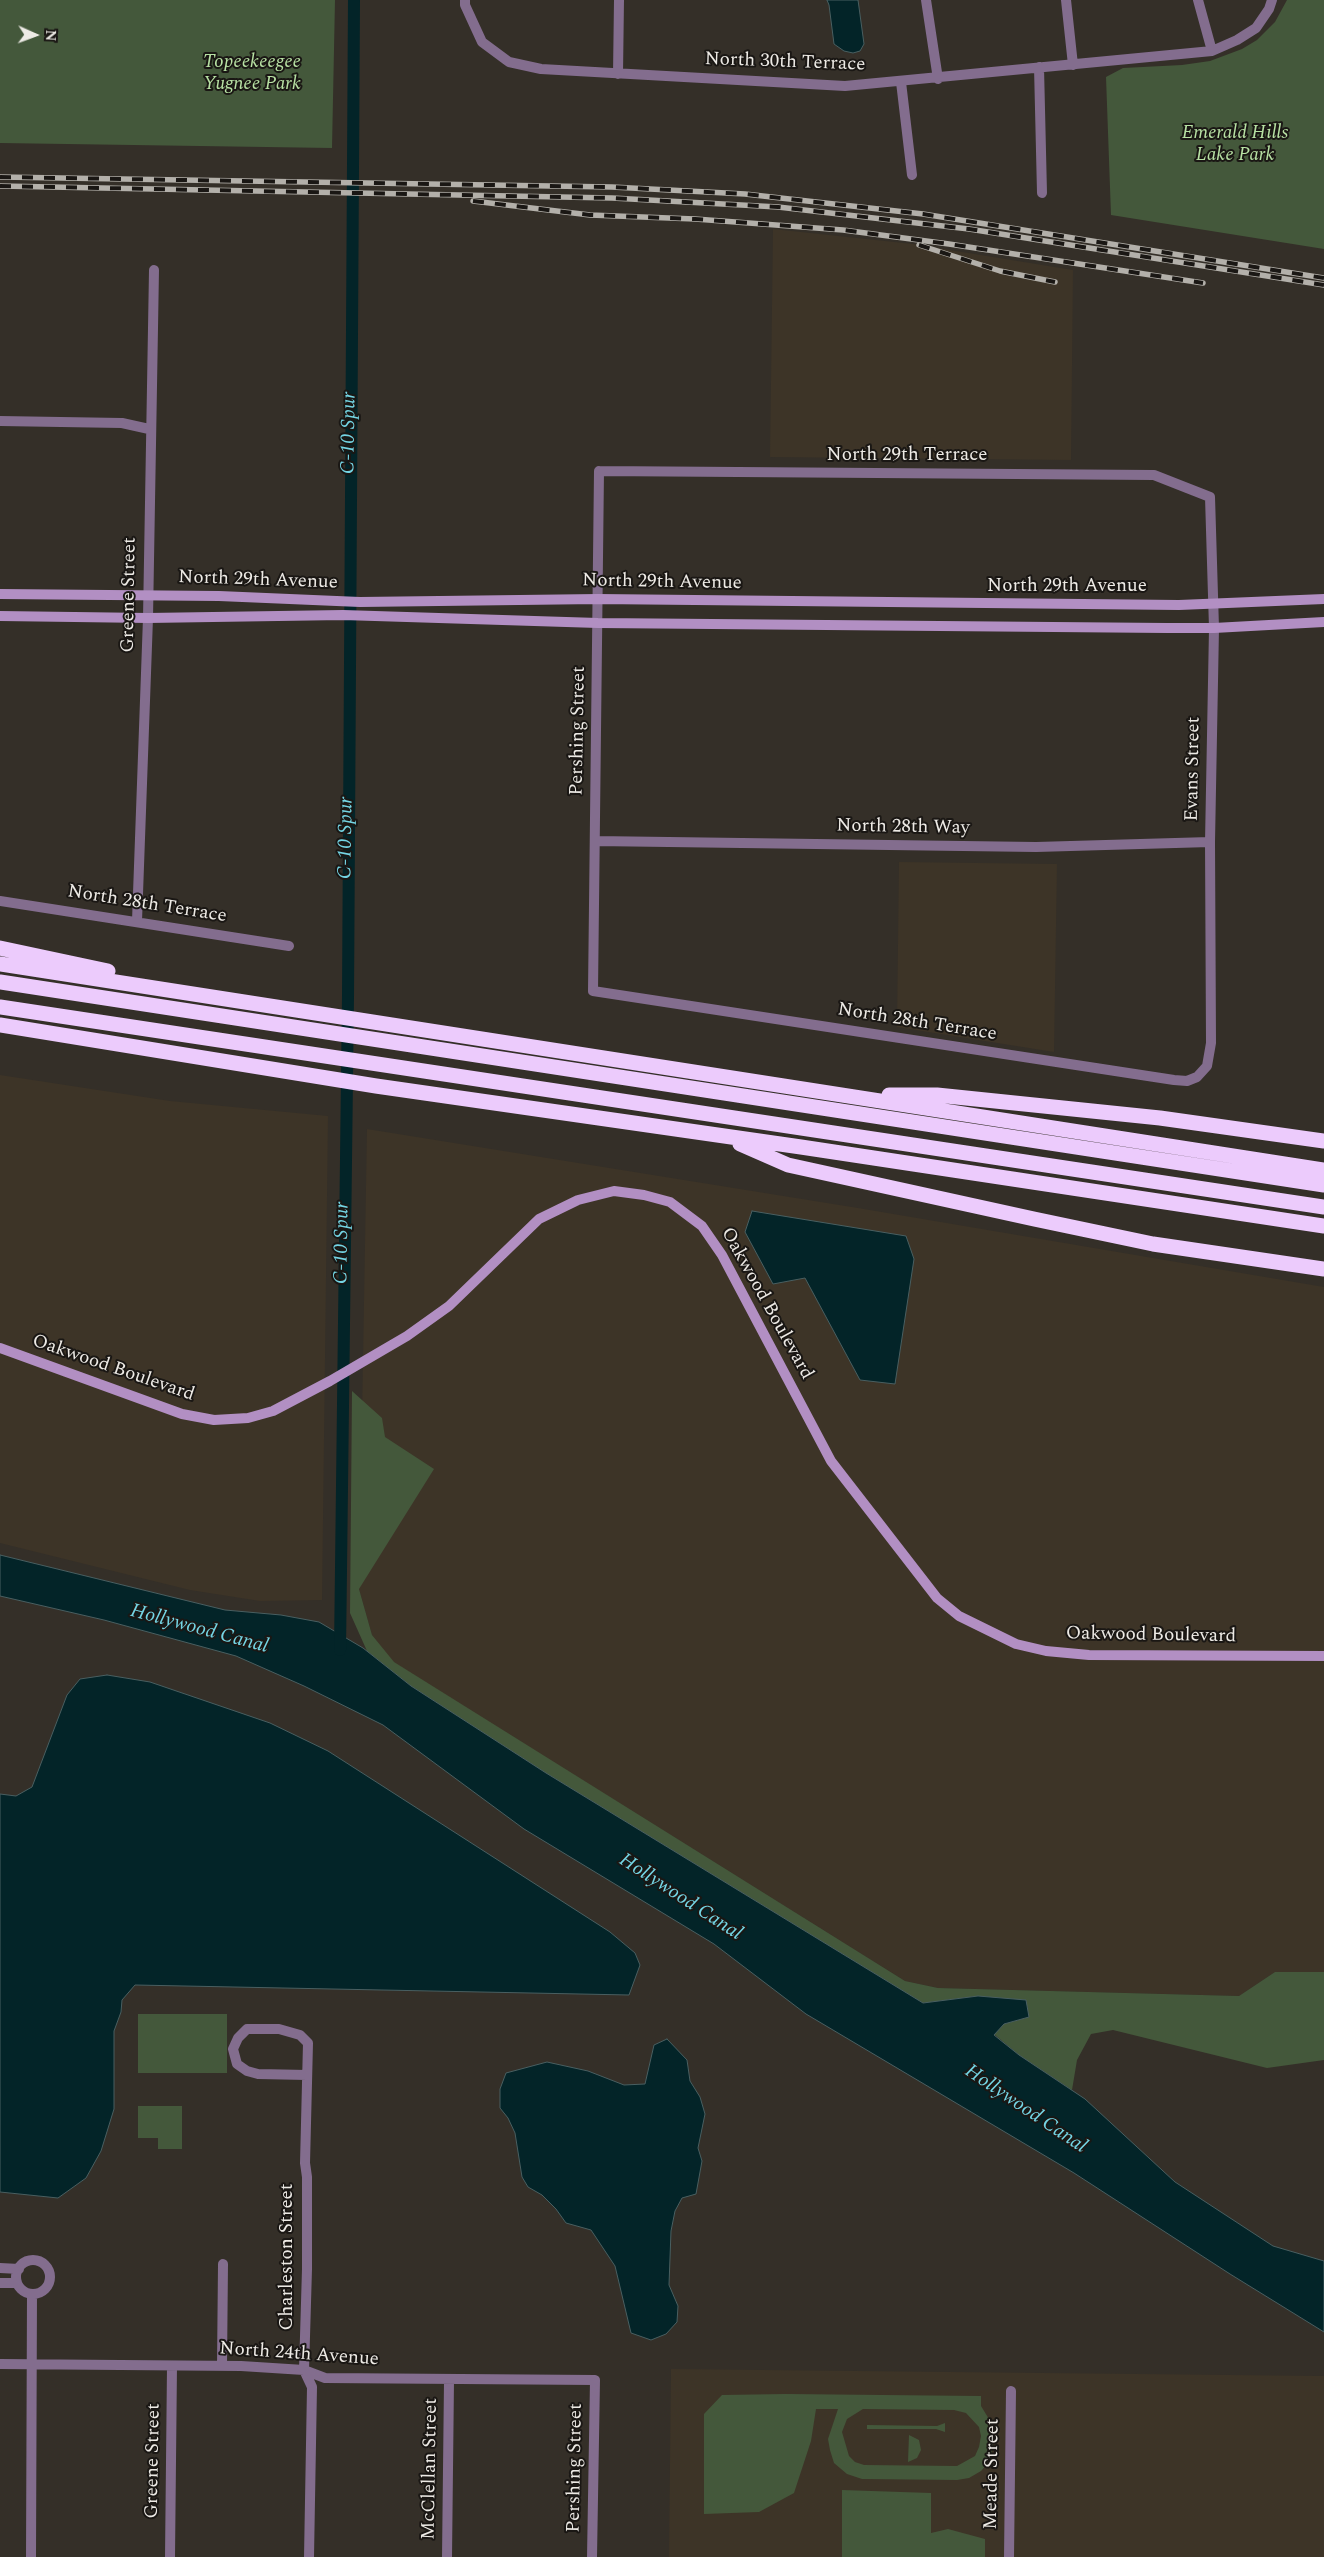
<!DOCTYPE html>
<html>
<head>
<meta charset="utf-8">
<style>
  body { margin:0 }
  #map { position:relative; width:1324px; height:2557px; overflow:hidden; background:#342f28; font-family:Spectral,serif }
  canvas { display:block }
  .north { position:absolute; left:10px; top:10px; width:50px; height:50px; -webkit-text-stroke:4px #1a1714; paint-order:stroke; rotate:92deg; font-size:14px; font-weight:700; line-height:20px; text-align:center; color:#edeae5 }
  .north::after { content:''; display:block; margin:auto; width:18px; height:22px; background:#edeae5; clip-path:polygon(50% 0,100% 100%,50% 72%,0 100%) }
</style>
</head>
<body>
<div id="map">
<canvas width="1324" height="2557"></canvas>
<div class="north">N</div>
</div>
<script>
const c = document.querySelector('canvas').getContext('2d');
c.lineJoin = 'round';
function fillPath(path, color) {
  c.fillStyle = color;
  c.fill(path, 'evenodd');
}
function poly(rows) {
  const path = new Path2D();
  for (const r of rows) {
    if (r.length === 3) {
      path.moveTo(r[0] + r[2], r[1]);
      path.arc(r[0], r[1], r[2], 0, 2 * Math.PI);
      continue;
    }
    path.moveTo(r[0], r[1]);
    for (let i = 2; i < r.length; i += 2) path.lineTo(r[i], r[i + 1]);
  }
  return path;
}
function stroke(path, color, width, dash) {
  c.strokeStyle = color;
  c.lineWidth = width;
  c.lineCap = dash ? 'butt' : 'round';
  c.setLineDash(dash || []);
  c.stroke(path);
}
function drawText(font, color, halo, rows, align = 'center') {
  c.font = font + ' Spectral,serif';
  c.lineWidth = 4;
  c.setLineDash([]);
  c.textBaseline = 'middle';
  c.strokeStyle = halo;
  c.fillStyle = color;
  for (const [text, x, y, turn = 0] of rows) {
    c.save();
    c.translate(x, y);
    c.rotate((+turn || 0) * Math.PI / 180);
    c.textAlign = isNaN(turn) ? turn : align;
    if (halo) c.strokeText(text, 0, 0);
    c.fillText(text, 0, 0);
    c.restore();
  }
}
fillPath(poly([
  [773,229,913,244,1073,270,1071,460,770,457],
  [899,862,1057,864,1054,1052,897,1027],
  [0,1075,170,1101,328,1116,322,1600,260,1601,190,1590,0,1543],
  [367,1129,858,1208,1324,1287,1324,1972,1275,1972,1239,1996,938,1988,905,1981,393,1662,372,1635,359,1589],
  [671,2369,1324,2376,1324,2557,669,2557]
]), '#3d3427');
fillPath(poly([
  [0,0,335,0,332,148,0,143],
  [1287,0,1324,0,1324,249,1111,215,1106,77,1123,68,1182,65,1210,61,1242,49,1257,40,1275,22],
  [352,1391,382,1418,385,1437,434,1469,359,1589,372,1635,394,1662,905,1981,938,1988,1239,1996,1275,1972,1324,1972,1324,2060,1267,2068,1113,2030,1091,2034,1077,2060,1072,2090,1019,2055,994,2034,1004,2024,1029,2017,978,1996,923,2003,546,1773,411,1686,367,1651,350,1613],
  [138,2014,227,2014,227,2073,138,2073],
  [138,2106,182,2106,182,2149,158,2149,158,2138,138,2138],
  [786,2394,981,2396,981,2406,992,2424,993,2448,989,2462,981,2471,969,2478,957,2480,862,2479,847,2474,834,2463,830,2450,828,2439,838,2409,816,2409,811,2441,794,2493,759,2512,704,2514,704,2414,722,2395],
  [863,2409,954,2410,966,2413,979,2427,981,2436,979,2447,975,2456,957,2466,864,2465,855,2462,849,2456,842,2432,847,2419],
  [945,2423,945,2432,936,2429,867,2429,867,2425,937,2426],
  [909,2435,919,2440,921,2450,917,2458,908,2462],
  [842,2490,931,2493,931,2533,948,2529,985,2539,985,2557,842,2557]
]), '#44583b');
const water = poly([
  [827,0,858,0,864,44,860,51,853,53,844,51,834,44,829,5,827,0],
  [752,1211,906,1236,914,1259,895,1384,860,1380,805,1278,773,1284,745,1232,752,1211],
  [0,1555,225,1610,281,1615,319,1622,363,1648,411,1686,546,1773,923,2003,978,1996,1026,2000,1029,2017,1004,2024,994,2035,1019,2055,1085,2099,1175,2182,1273,2246,1324,2261,1324,2332,1230,2274,1074,2173,806,2014,714,1944,524,1829,383,1725,304,1686,236,1656,104,1620,0,1596,0,1555],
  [107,1675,150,1682,270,1723,328,1751,610,1932,635,1953,640,1965,629,1995,135,1985,122,2000,121,2012,114,2031,114,2109,101,2151,86,2178,58,2198,0,2192,0,1794,16,1796,32,1787,67,1695,80,1679,107,1675],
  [667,2039,687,2060,690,2081,700,2097,705,2114,698,2148,702,2161,696,2194,682,2198,675,2211,671,2231,669,2285,678,2306,677,2322,666,2334,651,2340,631,2333,615,2266,591,2230,566,2223,556,2209,542,2195,528,2187,522,2177,515,2133,508,2118,500,2108,500,2089,506,2073,547,2062,588,2071,624,2085,645,2084,654,2045,667,2039]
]);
fillPath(water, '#032428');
stroke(water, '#495f61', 1);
stroke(poly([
  [340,1650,348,996,354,0]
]), '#032428', 12);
stroke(poly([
  [465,0,465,5,482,42,509,62,541,69,845,86,1212,51,1237,40,1256,28,1269,9,1272,0],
  [926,0,938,79],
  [1066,0,1073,65],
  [1198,0,1212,51],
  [1039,67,1042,193],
  [618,74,619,0],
  [901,82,912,175],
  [0,421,122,423,149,429],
  [599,471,1154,475,1210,497,1214,628,1210,842,1211,1043,1207,1066,1197,1077,1187,1081,1174,1080,593,991,599,471],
  [595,841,1036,847,1210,842],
  [0,901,289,946],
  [137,921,148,618,154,270],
  [307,2075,258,2074,247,2071,237,2064,233,2049,238,2038,247,2029,279,2029,300,2035,308,2043,305,2163,307,2177,307,2269,304,2370,312,2387,309,2557],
  [33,2277,17],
  [0,2268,19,2269],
  [0,2283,17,2283],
  [0,2364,241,2366,304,2370,325,2378,595,2380,592,2557],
  [222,2366,223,2264],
  [31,2557,32,2294],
  [170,2557,172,2366],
  [447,2557,449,2381],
  [1009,2557,1011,2391]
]), '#836d8e', 10);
stroke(poly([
  [0,594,219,596,360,602,598,599,1179,605,1324,599],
  [0,616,148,618,343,615,598,623,1167,628,1214,628,1324,622],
  [0,1348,182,1414,214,1420,248,1418,273,1411,330,1381,407,1336,449,1306,539,1219,578,1200,614,1191,644,1195,670,1202,702,1226,722,1255,831,1461,937,1598,959,1616,1016,1644,1046,1651,1089,1655,1324,1656]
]), '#b28fc3', 10);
stroke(poly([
  [0,948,108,971],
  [0,964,1324,1170],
  [0,982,1324,1185],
  [0,1007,1324,1207],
  [0,1025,376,1086,801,1147,1324,1226],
  [889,1095,937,1095,1160,1118,1324,1141],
  [740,1144,788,1165,1034,1219,1153,1244,1324,1269]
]), '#eccbfc', 15);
const rail = poly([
  [0,177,612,187,745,194,923,214,1324,278],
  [0,186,612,198,778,207,969,229,1324,285],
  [473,201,590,215,695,219,843,230,949,244,1203,283],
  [919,245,1000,271,1055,282]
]);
stroke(rail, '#b3b0aa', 5.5);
stroke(rail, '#1a1714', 4, [11]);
drawText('italic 19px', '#b8e2a4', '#1a1714', [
  ["Topeekeegee",252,63],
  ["Yugnee Park",252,85],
  ["Emerald Hills",1235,134],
  ["Lake Park",1235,156]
]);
drawText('19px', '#edeae5', '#1a1714', [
  ["North 30th Terrace",785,63,2],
  ["North 29th Terrace",907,456],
  ["North 29th Avenue",258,581,2],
  ["North 29th Avenue",662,583,1],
  ["North 29th Avenue",1067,587],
  ["Greene Street",130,595,-89],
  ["Pershing Street",579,731,-89],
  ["Evans Street",1194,769,-89],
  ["North 28th Way",903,828,1],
  ["North 28th Terrace",147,905,9],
  ["North 28th Terrace",917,1023,9],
  ["Oakwood Boulevard",766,1304,61],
  ["Oakwood Boulevard",113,1369,19],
  ["Oakwood Boulevard",1151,1636,1],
  ["Charleston Street",288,2257,-90],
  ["North 24th Avenue",299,2355,4],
  ["Greene Street",154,2461,-89],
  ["Pershing Street",576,2468,-89],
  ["McClellan Street",431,2469,-89],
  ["Meade Street",993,2474,-89]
]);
drawText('italic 20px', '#74d5e4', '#1a1714', [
  ["C-10 Spur",350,433,-89],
  ["C-10 Spur",347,838,-89],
  ["C-10 Spur",343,1243,-89],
  ["Hollywood Canal",199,1630,15],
  ["Hollywood Canal",680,1898,33],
  ["Hollywood Canal",1025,2110,34]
]);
</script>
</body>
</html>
